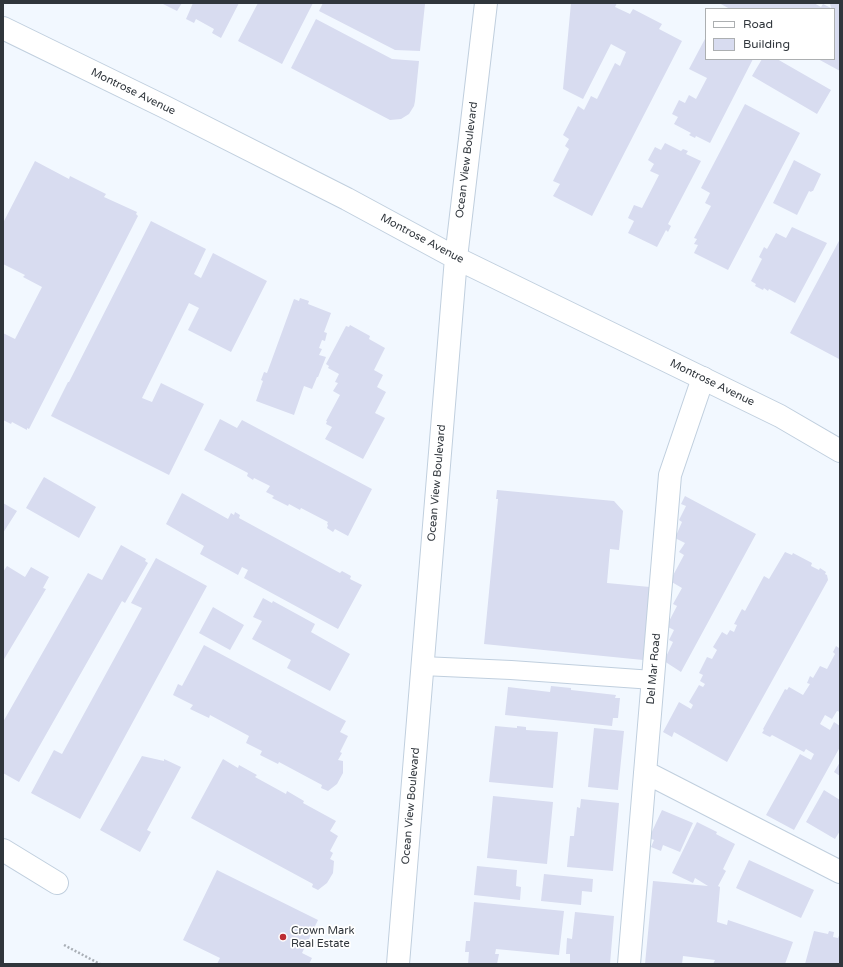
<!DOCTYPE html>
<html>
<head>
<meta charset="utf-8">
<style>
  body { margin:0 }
  #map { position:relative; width:843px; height:967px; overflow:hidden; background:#f2f8ff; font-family:"Varela Round",sans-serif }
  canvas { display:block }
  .frame { position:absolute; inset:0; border:4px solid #30363c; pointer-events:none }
  .legend { position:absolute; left:705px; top:8px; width:130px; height:52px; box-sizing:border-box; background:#fff; border:1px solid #acafb1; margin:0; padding:5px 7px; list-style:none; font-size:12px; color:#30363c }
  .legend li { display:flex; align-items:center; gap:8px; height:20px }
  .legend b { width:20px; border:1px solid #acafb1 }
</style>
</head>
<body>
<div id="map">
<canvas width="843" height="967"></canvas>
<div class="frame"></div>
<ul class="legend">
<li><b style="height:5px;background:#fff"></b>Road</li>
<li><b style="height:11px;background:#d8dcf0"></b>Building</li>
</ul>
</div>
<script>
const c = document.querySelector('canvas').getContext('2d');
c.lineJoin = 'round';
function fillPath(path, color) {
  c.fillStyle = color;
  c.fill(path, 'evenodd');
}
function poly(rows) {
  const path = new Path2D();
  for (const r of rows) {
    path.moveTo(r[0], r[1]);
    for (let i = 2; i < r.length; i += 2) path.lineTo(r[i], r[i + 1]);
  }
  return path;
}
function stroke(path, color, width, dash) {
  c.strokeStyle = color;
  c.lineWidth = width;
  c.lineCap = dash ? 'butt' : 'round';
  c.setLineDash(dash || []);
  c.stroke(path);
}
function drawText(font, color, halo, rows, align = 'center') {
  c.font = font + ' "Varela Round",sans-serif';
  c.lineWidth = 3.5;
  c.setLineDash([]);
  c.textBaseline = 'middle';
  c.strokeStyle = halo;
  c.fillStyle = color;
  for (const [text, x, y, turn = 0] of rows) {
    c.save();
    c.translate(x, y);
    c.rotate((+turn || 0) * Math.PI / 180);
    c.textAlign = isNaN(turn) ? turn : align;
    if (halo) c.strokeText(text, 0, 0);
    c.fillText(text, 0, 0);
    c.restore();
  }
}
fillPath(poly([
  [161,3,182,3,177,11],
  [193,3,239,3,221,38,212,33,214,29,196,19,194,23,186,19],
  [258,3,313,3,282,64,238,41],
  [323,3,410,3,425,4,420,51,395,50,319,11],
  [571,3,617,3,615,7,630,14,633,9,662,24,659,29,682,41,592,216,553,196,560,184,553,181,569,149,565,146,569,139,563,135,578,106,584,110,591,96,597,99,615,63,620,66,626,52,611,44,583,99,563,89],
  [719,3,814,3,821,7,823,4,831,8,830,3,840,3,840,71,818,59,834,59,834,9,730,9],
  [316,19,392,59,419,61,415,101,414,106,409,114,401,119,390,120,291,68],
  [706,37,706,59,753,59,710,143,696,136,695,138,689,135,691,133,674,124,678,117,672,114,679,100,685,103,689,95,696,99,707,78,689,69],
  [762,59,777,59,831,90,817,114,752,76],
  [745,104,800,133,728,270,694,253,698,245,694,244,697,239,694,238,711,206,705,203,710,193,701,188],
  [665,143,681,151,683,149,688,151,686,154,701,161,668,224,671,226,668,232,666,230,657,247,628,233,634,221,628,218,634,205,642,208,659,175,650,171,654,164,648,160,655,147,661,150],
  [794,160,821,174,813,191,812,191,811,192,809,191,797,215,773,203],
  [35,161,69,179,70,176,106,194,104,197,137,212,136,214,138,216,29,429,27,428,27,430,12,422,11,424,3,420,3,333,15,339,42,287,23,277,25,275,3,264,3,223],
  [151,221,206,249,194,274,201,278,213,253,267,281,231,352,188,330,199,308,189,303,142,398,152,402,161,383,204,404,169,475,51,416,68,382,69,382],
  [792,227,827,243,795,303,769,289,768,291,764,288,763,290,755,286,756,284,751,281,762,259,759,257,764,247,767,249,776,233,786,238],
  [840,239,840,357,839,359,790,333],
  [300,298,309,301,308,304,331,313,324,332,327,333,325,341,322,340,319,348,322,349,319,355,326,357,318,377,317,377,312,389,304,386,294,415,256,401,263,381,261,380,264,372,267,373,294,299,299,301],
  [350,325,370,336,369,339,385,348,374,370,383,375,377,387,386,392,375,413,385,418,363,459,325,439,332,427,326,424,327,421,326,421,340,395,333,391,338,383,335,382,339,374,328,368,329,366,326,364,346,326,349,327],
  [220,419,237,428,242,420,372,489,348,536,335,529,333,532,327,528,328,525,327,524,328,522,301,508,300,510,289,504,288,506,272,498,274,496,266,492,270,486,254,478,253,480,247,476,248,473,204,450],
  [44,477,96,507,79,538,26,508],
  [497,490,614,501,623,511,619,550,610,549,607,583,650,587,643,660,484,644,498,499,496,499],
  [182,493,228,519,231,513,234,515,235,512,240,515,239,518,340,573,342,571,351,576,350,579,362,585,338,629,244,578,248,570,242,567,238,575,200,554,204,546,166,524],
  [685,496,756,534,681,672,664,661,673,642,669,640,674,630,668,627,667,625,677,606,673,604,682,588,670,581,684,555,679,552,685,543,675,538,682,522,679,520,686,506,681,504],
  [3,503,17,511,3,533],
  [121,545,146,559,145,561,148,563,125,603,122,601,19,782,3,773,3,722,88,573,102,580],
  [785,552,792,555,793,553,812,563,811,566,819,570,820,568,826,572,825,574,827,575,828,580,727,762,674,732,672,737,663,732,679,702,691,709,693,705,689,702,699,685,703,687,705,684,700,681,703,675,699,673,707,657,712,659,717,650,713,647,722,632,727,635,730,630,734,632,737,625,734,624,742,609,745,611,764,576,769,579],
  [156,558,207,586,80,819,31,793,54,750,62,754,142,608,131,603],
  [7,566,25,577,31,567,49,577,43,588,46,589,3,661,3,572],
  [263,598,272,603,273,601,315,624,311,632,350,654,330,691,287,668,291,660,252,639,262,621,253,617],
  [213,607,244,625,230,650,199,633],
  [204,645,346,721,340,732,348,736,340,752,342,753,338,760,343,761,343,773,337,784,328,791,321,788,322,785,279,762,278,764,260,755,262,751,246,743,249,736,210,715,209,718,190,709,193,705,173,695,178,684,182,686],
  [836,646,839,648,840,646,840,712,837,711,832,719,825,715,820,724,830,730,834,722,840,726,840,747,794,830,766,815,800,754,811,760,814,754,806,749,804,752,772,735,770,737,762,733,764,730,763,729,785,689,787,690,789,687,803,695,810,684,807,683,810,676,813,678,820,666,827,669,835,654,833,652],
  [551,686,571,688,571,690,616,695,615,698,620,698,618,718,613,718,612,726,505,715,508,687,550,692],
  [495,726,517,728,517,726,526,727,526,730,558,732,553,788,489,782],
  [594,728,624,731,618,790,588,787],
  [142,756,164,761,164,759,181,767,147,830,151,832,140,852,100,830],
  [223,759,238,768,239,765,257,775,255,777,286,794,287,791,304,801,303,803,336,821,330,831,338,836,330,851,333,853,330,859,334,861,333,873,327,883,318,890,312,887,313,884,191,818],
  [840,762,840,776,834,772],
  [824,790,840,800,840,831,835,839,806,822],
  [493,796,553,802,547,864,487,858],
  [581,799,619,803,613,871,567,867,570,836,574,836,577,807,580,808],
  [662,810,693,823,680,852,663,845,661,851,651,847,654,840,649,838],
  [697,822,717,832,716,834,735,844,723,869,726,871,718,886,720,887,717,922,727,925,728,920,793,942,785,964,713,964,715,960,683,956,682,964,645,964,653,881,708,886,695,878,693,883,672,873],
  [749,860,814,890,801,918,736,888],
  [477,866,517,870,516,886,521,887,520,900,474,895],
  [217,870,318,920,302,953,312,958,309,964,217,964,220,958,183,940],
  [544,874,593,879,592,892,582,891,581,905,541,901],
  [474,902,564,911,559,955,496,949,495,954,499,954,497,964,468,964,469,952,465,952,466,941,470,941],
  [575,912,614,916,610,964,570,963,570,954,566,954,567,938,572,939],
  [814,931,828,934,829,931,834,932,833,937,838,938,840,933,840,964,805,964]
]), '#d8dcf0');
const lane = poly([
  [422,666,511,670,653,680]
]);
const street = poly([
  [645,772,840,872],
  [3,850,57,883],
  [629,964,670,475,703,378]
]);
const secondary = poly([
  [3,28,165,107,347,199,456,258,780,416,840,451],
  [398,964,456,258,486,3]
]);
stroke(lane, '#c0cfde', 20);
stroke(street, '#c0cfde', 24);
stroke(secondary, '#c0cfde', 24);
stroke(poly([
  [64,945,100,964]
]), '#a9afb6', 2.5, [2, 2]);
stroke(lane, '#fff', 18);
stroke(street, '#fff', 22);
stroke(secondary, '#fff', 22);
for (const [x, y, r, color] of [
  [283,937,4,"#bc2c33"]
]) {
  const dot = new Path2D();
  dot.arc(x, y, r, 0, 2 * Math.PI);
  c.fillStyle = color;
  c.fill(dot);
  stroke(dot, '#fff', 1.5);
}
drawText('11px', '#30363c', '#fff', [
  ["Montrose Avenue",133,92,26],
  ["Ocean View Boulevard",467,160,-83],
  ["Montrose Avenue",422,239,28],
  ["Montrose Avenue",712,383,26],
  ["Ocean View Boulevard",437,483,-85],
  ["Del Mar Road",654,669,-85],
  ["Ocean View Boulevard",411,806,-85]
]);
drawText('11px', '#30363c', '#fff', [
  ["Crown Mark",291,931],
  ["Real Estate",291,944]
], 'left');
</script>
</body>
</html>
